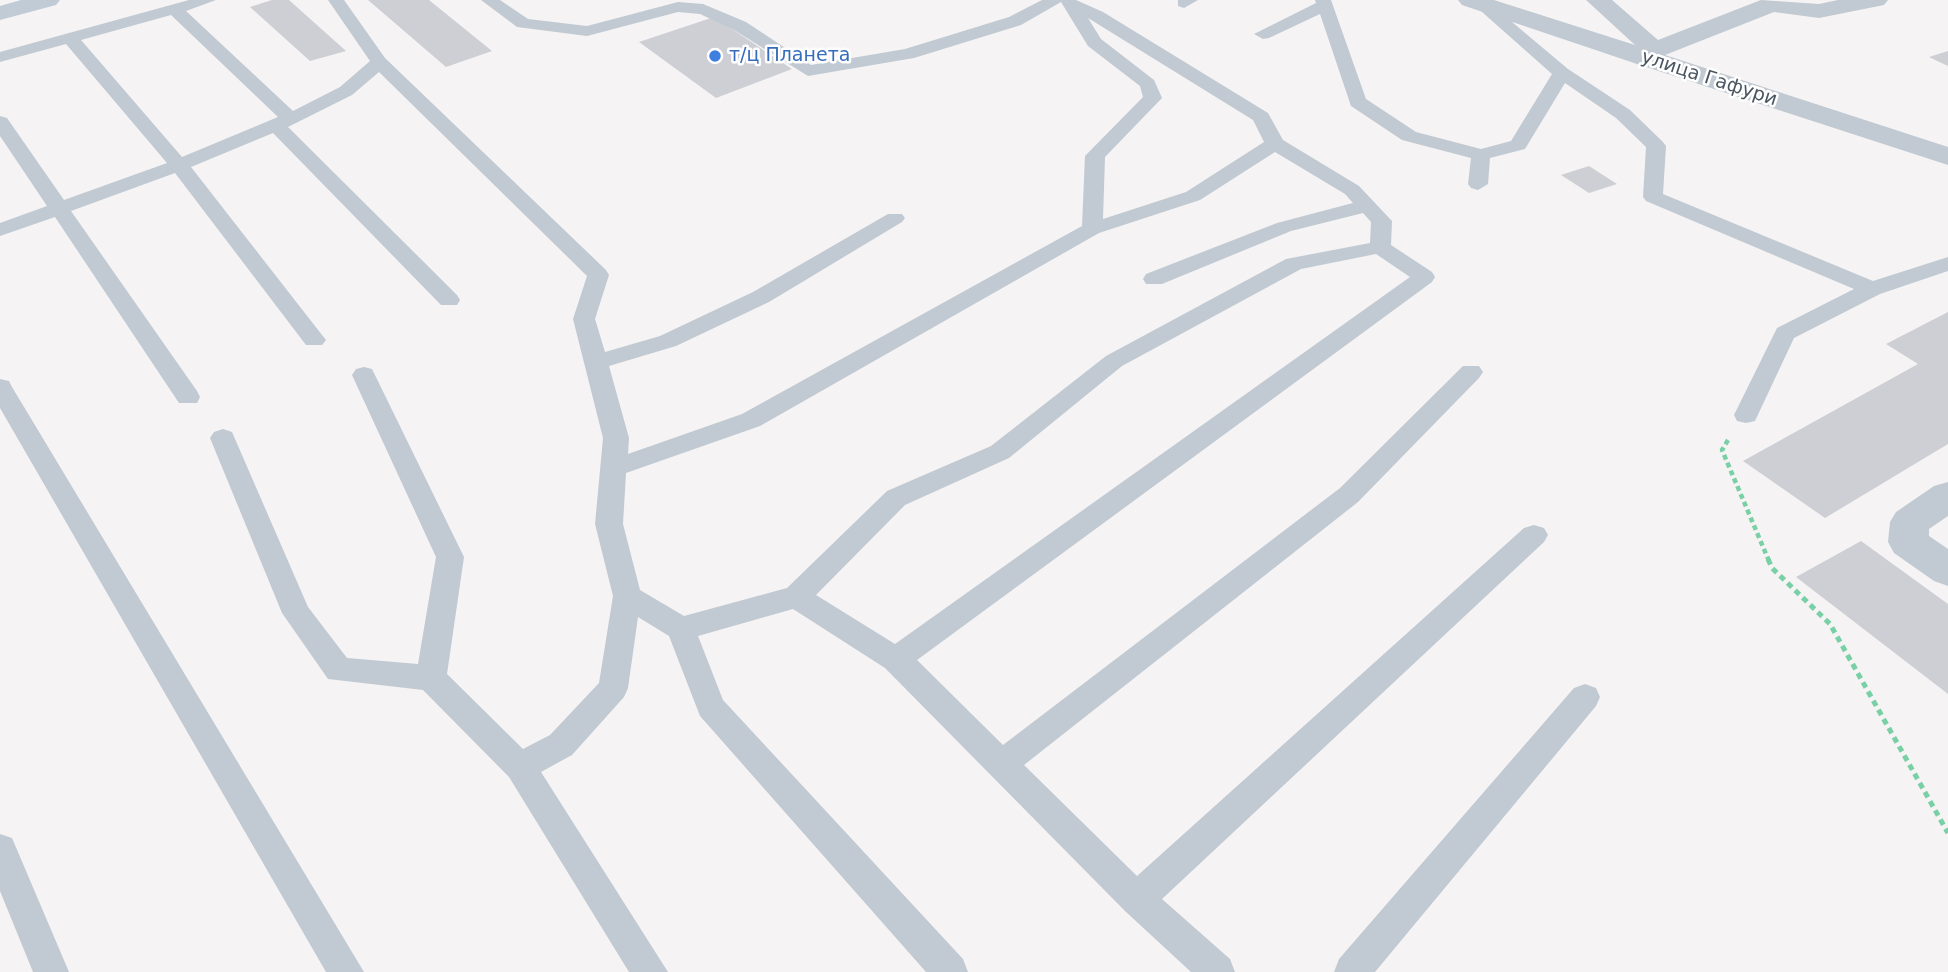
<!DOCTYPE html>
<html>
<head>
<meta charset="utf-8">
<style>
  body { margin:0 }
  canvas { display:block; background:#f5f3f3 }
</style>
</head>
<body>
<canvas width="1948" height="972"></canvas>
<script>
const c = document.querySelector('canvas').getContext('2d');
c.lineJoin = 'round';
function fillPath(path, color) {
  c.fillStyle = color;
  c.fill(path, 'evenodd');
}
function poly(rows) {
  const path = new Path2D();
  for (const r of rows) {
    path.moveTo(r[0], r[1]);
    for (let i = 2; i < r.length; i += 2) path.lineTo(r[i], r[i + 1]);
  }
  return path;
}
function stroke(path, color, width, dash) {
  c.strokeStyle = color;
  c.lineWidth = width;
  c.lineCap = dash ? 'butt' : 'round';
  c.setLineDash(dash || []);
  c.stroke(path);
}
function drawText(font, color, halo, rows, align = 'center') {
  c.font = font + ' "DejaVu Sans",sans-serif';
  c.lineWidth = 5;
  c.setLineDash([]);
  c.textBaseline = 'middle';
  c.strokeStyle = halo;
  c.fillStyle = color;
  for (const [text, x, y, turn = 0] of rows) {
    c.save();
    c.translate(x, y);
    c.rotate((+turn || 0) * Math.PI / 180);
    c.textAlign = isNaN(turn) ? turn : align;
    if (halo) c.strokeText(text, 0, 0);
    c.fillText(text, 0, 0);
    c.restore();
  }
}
fillPath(poly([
  [272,0,289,0,346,51,310,61,250,7],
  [368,0,429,0,492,51,446,67],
  [714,17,792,69,716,98,639,42],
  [1948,51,1948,66,1929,57],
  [1589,166,1617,184,1589,193,1561,175],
  [1948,312,1948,444,1825,518,1743,461,1918,364,1886,344],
  [1861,541,1948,604,1948,694,1796,577]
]), '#cdcfd5');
stroke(poly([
  [1728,440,1722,450,1769,561]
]), '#7ad0a6', 4.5, [5, 3.5]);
stroke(poly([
  [1768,559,1772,568,1830,624,1948,833]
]), '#7ad0a6', 5, [6, 4.5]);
fillPath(poly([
  [189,0,216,0,186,11,293,111,340,87,370,61,328,0,344,0,385,58,606,270,609,275,595,319,605,352,660,336,753,292,888,214,902,214,905,218,902,222,769,302,676,346,609,366,629,438,628,454,742,414,1082,226,1085,156,1143,97,1140,86,1088,46,1061,2,1021,25,914,58,808,76,734,30,700,14,678,12,587,36,517,27,481,0,500,0,528,19,587,26,678,2,703,4,746,22,811,65,905,49,1009,17,1042,0,1076,0,1103,12,1268,113,1283,140,1359,186,1392,221,1391,245,1432,272,1435,277,1432,282,917,660,1003,745,1340,488,1463,366,1479,366,1483,372,1479,378,1358,502,1024,765,1137,876,1524,528,1534,525,1544,528,1548,535,1544,542,1162,899,1230,959,1235,972,1191,972,1125,911,885,668,793,609,698,636,723,700,963,959,968,972,926,972,700,716,669,636,638,617,628,688,624,697,572,755,541,772,668,972,629,972,509,777,423,690,328,679,282,613,210,438,214,432,223,429,232,432,308,607,347,658,418,664,436,557,352,375,356,369,364,367,372,369,464,557,447,674,523,749,550,735,599,683,613,596,595,524,603,438,573,319,587,276,379,72,352,95,288,127,457,295,460,300,457,305,441,305,273,133,191,167,322,335,326,340,322,345,306,345,175,173,71,211,197,391,200,397,197,403,179,403,55,217,0,236,0,223,47,206,0,136,0,116,7,118,64,200,167,163,66,44,0,62,0,52,189,0],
  [171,15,278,117,182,157,81,40,171,15],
  [1088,18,1253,120,1264,142,1186,192,1103,219,1105,157,1162,98,1154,80,1101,39,1088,18],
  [1275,152,1345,194,1353,203,1277,223,1146,274,1143,279,1146,284,1162,284,1291,231,1363,213,1371,222,1370,243,1286,259,1106,356,991,446,887,491,787,588,684,616,640,590,623,524,626,473,760,426,1099,233,1200,200,1275,152],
  [1376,254,1410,277,895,644,816,595,905,505,1009,458,1122,366,1301,269,1376,254],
  [1178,0,1198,0,1184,8,1178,6,1178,0],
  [1315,0,1331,0,1366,99,1416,132,1481,149,1511,141,1552,74,1473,4,1477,0,1487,1,1568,69,1630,110,1663,142,1666,146,1663,194,1873,281,1948,257,1948,271,1880,294,1794,338,1755,421,1746,423,1737,421,1734,415,1777,328,1854,289,1646,201,1643,197,1646,147,1616,118,1565,83,1525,149,1490,158,1488,184,1478,190,1471,188,1468,184,1471,158,1402,140,1351,106,1320,14,1269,38,1263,39,1254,34,1316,3,1315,0],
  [0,379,9,381,12,387,364,972,326,972,0,408,0,379],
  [1585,684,1596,688,1600,697,1596,706,1375,972,1334,972,1339,959,1574,688,1585,684],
  [0,834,12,838,69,972,33,972,0,891,0,834]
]), '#c1cad2');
fillPath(poly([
  [1458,0,1494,0,1635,45,1586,0,1612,0,1658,40,1761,0,1819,4,1838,0,1888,0,1884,5,1819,18,1774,12,1665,55,1948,147,1948,165,1637,64,1462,5,1458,0],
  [1948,482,1948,516,1929,529,1929,536,1948,549,1948,586,1934,581,1894,553,1888,542,1890,522,1896,512,1934,486,1948,482]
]), '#c1cad2');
fillPath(poly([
  [21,0,60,0,56,5,0,20,0,6,21,0]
]), '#c1cbd6');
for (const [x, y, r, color] of [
  [715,56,7,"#3f7fe0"]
]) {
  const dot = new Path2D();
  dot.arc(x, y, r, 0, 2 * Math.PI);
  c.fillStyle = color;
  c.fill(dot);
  stroke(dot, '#fff', 2.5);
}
drawText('19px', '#366cbe', '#fff', [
  ["т/ц Планета",729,56]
], 'left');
drawText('19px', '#4a5661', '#fff', [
  ["улица Гафури",1709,79,18]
]);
</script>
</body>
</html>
